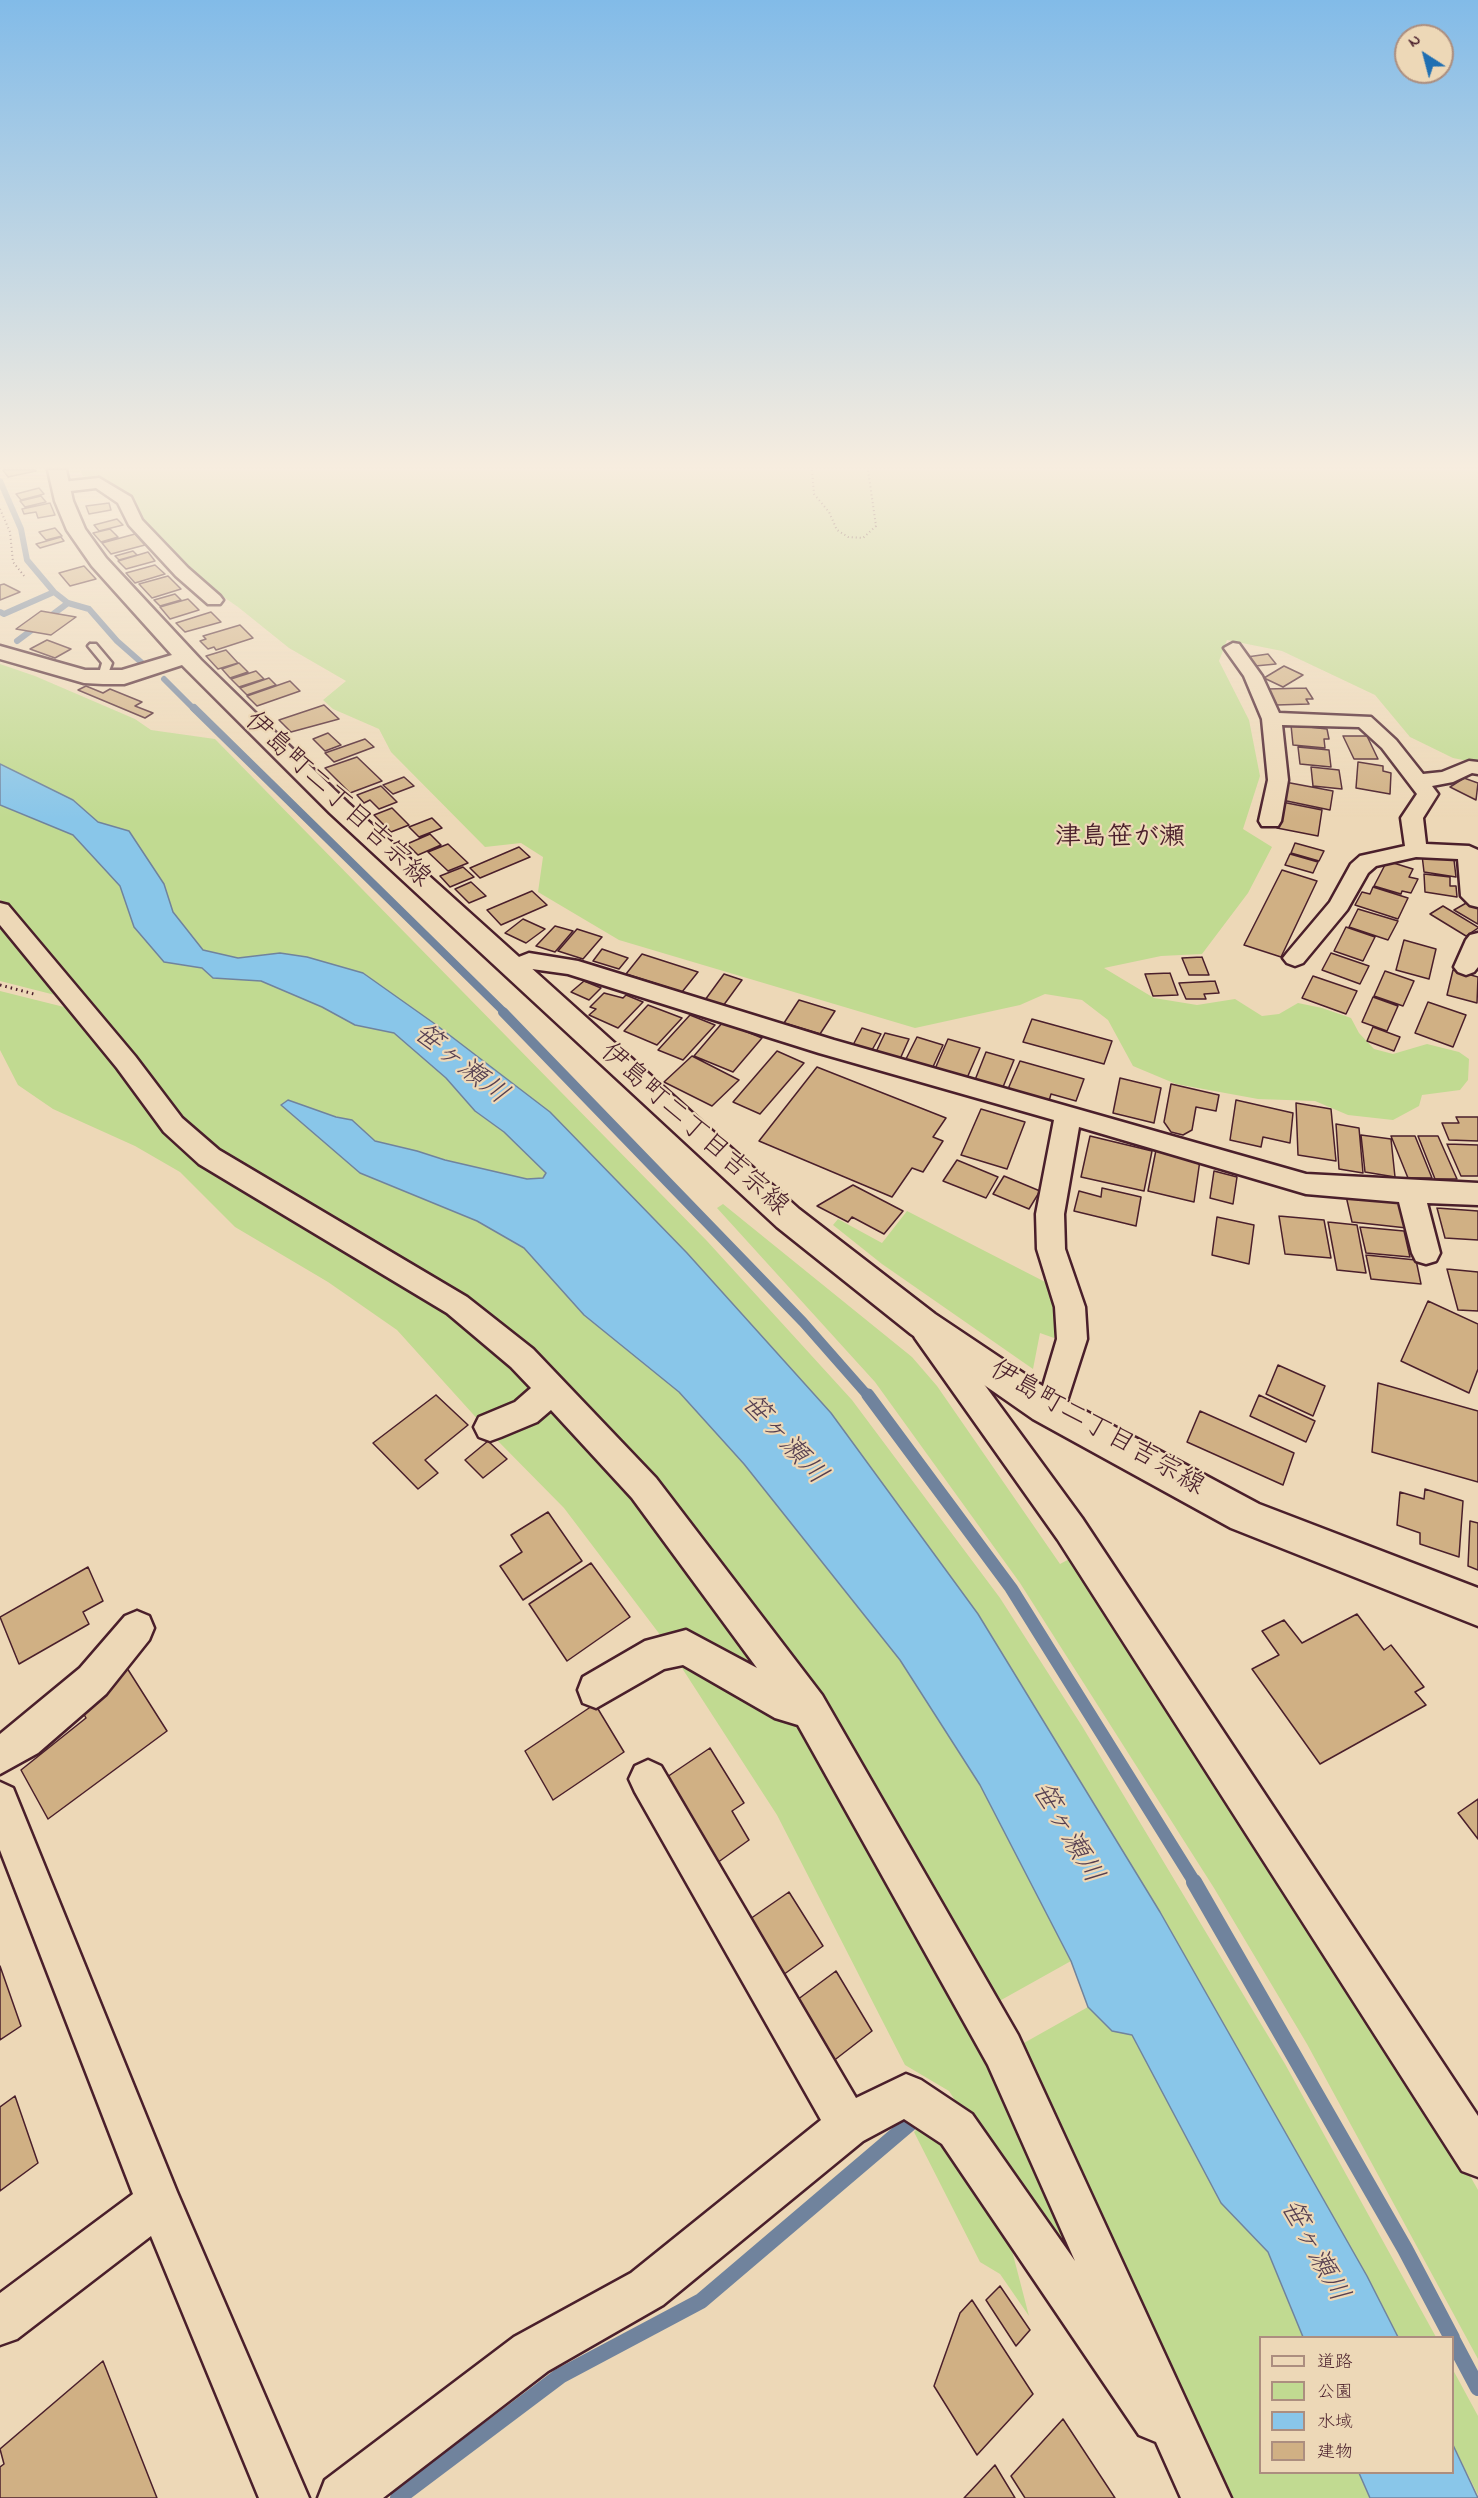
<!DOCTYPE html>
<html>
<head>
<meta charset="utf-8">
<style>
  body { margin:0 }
  #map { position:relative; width:1478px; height:2498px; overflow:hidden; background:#edd8b7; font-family:"Indie Flower","Klee One",sans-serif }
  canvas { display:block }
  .legend { position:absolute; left:1259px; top:2336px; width:195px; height:138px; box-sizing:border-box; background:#edd8b7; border:2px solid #ac8e7f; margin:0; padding:8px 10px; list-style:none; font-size:18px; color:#4a1f2b }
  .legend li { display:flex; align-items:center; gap:12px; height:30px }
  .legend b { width:30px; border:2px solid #ac8e7f }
  .north { position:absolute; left:1394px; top:24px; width:60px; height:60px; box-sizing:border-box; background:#edd8b7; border:2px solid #ac8e7f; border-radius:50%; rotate:324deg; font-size:16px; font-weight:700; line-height:24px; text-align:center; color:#4a1f2b }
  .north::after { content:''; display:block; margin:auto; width:21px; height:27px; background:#1f6fb2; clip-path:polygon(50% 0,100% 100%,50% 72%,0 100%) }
</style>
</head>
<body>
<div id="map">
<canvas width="1478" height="2498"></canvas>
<ul class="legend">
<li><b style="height:8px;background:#edd8b7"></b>道路</li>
<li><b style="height:16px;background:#c1da91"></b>公園</li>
<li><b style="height:16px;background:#89c6e9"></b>水域</li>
<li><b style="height:16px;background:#d0b084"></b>建物</li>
</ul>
<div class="north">N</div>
</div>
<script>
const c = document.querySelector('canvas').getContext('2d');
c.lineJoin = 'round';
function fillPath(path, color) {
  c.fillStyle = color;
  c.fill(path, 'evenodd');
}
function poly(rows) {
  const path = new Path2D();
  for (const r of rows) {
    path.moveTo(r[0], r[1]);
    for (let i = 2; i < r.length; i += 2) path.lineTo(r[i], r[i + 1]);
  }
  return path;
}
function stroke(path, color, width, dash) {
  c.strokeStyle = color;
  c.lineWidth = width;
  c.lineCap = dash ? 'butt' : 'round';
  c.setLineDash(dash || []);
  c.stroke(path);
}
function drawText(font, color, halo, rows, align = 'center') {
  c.font = font + ' "Indie Flower","Klee One",sans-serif';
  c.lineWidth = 4.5;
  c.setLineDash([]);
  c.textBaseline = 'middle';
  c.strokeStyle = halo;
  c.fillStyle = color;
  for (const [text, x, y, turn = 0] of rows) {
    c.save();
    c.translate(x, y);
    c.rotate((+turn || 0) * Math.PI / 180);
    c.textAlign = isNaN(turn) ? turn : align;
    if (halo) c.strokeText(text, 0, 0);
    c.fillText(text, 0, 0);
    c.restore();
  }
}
fillPath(poly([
  [80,470,1478,470,1478,763,1453,758,1410,737,1375,695,1282,651,1227,640,1219,661,1249,720,1260,776,1243,829,1272,847,1248,893,1202,954,1161,956,1104,968,1154,998,1197,1005,1235,999,1262,1016,1279,1014,1298,1003,1322,1008,1351,1018,1359,1033,1374,1049,1393,1054,1427,1044,1459,1052,1469,1059,1468,1080,1460,1090,1422,1095,1419,1106,1393,1120,1348,1115,1315,1101,1258,1099,1176,1084,1133,1066,1108,1020,1082,1000,1045,994,1020,1005,915,1028,619,940,538,892,543,857,521,843,485,847,391,752,379,729,333,709,323,700,346,681,289,648,238,607,186,571,142,520,130,498,104,480,83,476],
  [0,664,35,676,135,719,151,730,215,739,707,1241,852,1400,1000,1598,1082,1726,1285,2064,1436,2337,1398,2337,1367,2276,1160,1912,978,1614,831,1413,687,1253,550,1113,435,1024,363,973,307,957,280,953,238,958,203,950,173,912,164,884,129,831,98,822,73,800,0,764],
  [0,805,73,835,120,886,134,927,164,962,202,968,213,978,261,981,322,1007,355,1025,394,1033,446,1078,475,1111,504,1132,546,1173,543,1178,527,1179,445,1160,417,1151,375,1141,352,1120,336,1117,477,1221,524,1248,584,1315,679,1392,744,1464,900,1660,980,1785,1071,1961,994,2004,876,1800,529,1353,214,1153,179,1121,133,1058,0,899],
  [0,923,63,997,0,981],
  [0,991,72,1009,119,1065,164,1129,451,1310,540,1390,481,1423,397,1330,328,1282,235,1227,180,1172,135,1146,53,1109,18,1085,0,1050],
  [723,1204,912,1357,937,1386,1060,1564,1073,1557,1453,2146,1478,2190,1478,2359,1307,2044,1214,1888,1020,1583,875,1382,717,1208],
  [907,1211,1051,1285,1058,1319,1054,1338,1040,1333,1033,1369,882,1264,833,1225,838,1219,882,1243],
  [551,1401,635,1494,784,1694,664,1640,564,1508,493,1436],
  [694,1660,795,1720,860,1813,991,2055,1128,2366,949,2091,905,2065,777,1815,680,1665],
  [1088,2007,1112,2031,1132,2035,1221,2202,1268,2252,1303,2337,1260,2338,1260,2472,1359,2473,1370,2498,1219,2498,1015,2048],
  [924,2122,947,2136,1004,2220,1029,2316,1000,2274,980,2262,914,2132],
  [1452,2368,1478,2416,1478,2495,1453,2445]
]), '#c1da91');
const water = poly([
  [0,764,73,800,98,822,129,831,164,884,173,912,203,950,238,958,280,953,307,957,363,973,435,1024,550,1112,687,1253,831,1413,978,1614,1160,1912,1367,2276,1398,2337,1303,2337,1268,2252,1221,2203,1132,2035,1112,2031,1088,2007,1071,1961,980,1785,900,1660,744,1464,679,1392,584,1315,524,1248,477,1221,360,1173,281,1105,288,1100,336,1117,352,1120,375,1141,417,1151,445,1160,527,1179,543,1178,546,1173,504,1132,475,1111,446,1078,394,1033,355,1025,322,1007,261,981,213,978,202,968,164,962,134,927,120,886,73,835,0,805,0,764],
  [1453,2445,1478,2498,1370,2498,1359,2473,1452,2472,1453,2445]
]);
fillPath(water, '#89c6e9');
stroke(water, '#70839d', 1.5);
stroke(poly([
  [0,481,21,529,27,560,54,592,68,603,89,609,117,641,142,663],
  [0,612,4,614,54,592],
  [17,641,68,603],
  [164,679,195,710]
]), '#70839d', 6);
stroke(poly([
  [194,708,505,1013]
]), '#70839d', 8);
stroke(poly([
  [503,1012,803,1322,869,1397]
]), '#70839d', 10);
stroke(poly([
  [868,1395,1011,1588,1195,1883]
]), '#70839d', 13);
stroke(poly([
  [1194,1882,1405,2249,1452,2338],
  [1452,2339,1478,2388],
  [398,2498,560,2376,701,2301,915,2119]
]), '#70839d', 16);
const building = poly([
  [3,470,35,470,36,471,8,477,3,470],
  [39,488,44,494,21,500,16,494,39,488],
  [41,496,46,502,25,507,20,501,41,496],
  [50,503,55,515,38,518,36,512,24,514,22,509,50,503],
  [109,503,111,510,89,514,86,506,109,503],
  [117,519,123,525,99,531,94,525,117,519],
  [55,528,62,536,46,540,39,532,55,528],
  [110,529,118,537,101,542,93,533,110,529],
  [135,534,145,545,111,554,102,543,135,534],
  [61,537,64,541,40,548,36,544,61,537],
  [133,551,137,555,119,560,115,556,133,551],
  [148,552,155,561,126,569,118,561,148,552],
  [155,565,165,574,135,583,126,573,155,565],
  [84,566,96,579,70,586,59,573,84,566],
  [168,576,181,589,152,598,139,584,168,576],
  [4,584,20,592,0,600,0,585,4,584],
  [175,594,181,600,160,606,154,600,175,594],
  [188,599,199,610,170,619,160,607,188,599],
  [41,611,76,617,51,635,16,629,41,611],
  [211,612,221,622,185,632,176,623,211,612],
  [240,625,253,638,216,650,214,647,208,649,200,641,206,639,203,636,240,625],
  [47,640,71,649,55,658,30,649,47,640],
  [226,650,238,663,218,669,206,656,226,650],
  [1268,654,1276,664,1255,666,1247,657,1268,654],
  [239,663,248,672,230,678,222,669,239,663],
  [1284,666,1303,675,1283,687,1264,678,1284,666],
  [256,671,264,679,239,687,231,679,256,671],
  [269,678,276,685,247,695,240,688,269,678],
  [290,681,300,691,257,706,247,696,290,681],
  [86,686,103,693,110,689,142,702,135,706,153,713,145,718,78,690,86,686],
  [1306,688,1313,699,1306,699,1309,704,1276,705,1267,689,1306,688],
  [324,705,339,719,291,732,279,720,324,705],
  [1291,725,1327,729,1329,739,1324,739,1325,748,1293,745,1291,725],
  [328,733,341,745,325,751,313,739,328,733],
  [1343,736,1367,736,1378,759,1354,759,1343,736],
  [365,739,374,747,334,762,325,753,365,739],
  [1298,747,1329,750,1331,767,1300,764,1298,747],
  [357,757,382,781,350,793,325,768,357,757],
  [1358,762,1383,766,1383,771,1391,773,1390,794,1356,788,1358,762],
  [1311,767,1339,770,1342,789,1313,786,1311,767],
  [404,777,414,786,393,794,383,785,404,777],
  [1464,778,1478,783,1476,800,1450,787,1464,778],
  [1285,782,1333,791,1330,810,1282,800,1285,782],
  [381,786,397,802,379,809,370,800,364,803,357,795,381,786],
  [1282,802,1322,810,1318,836,1277,828,1282,802],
  [392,808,409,825,391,832,374,815,392,808],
  [432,818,442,828,419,837,409,827,432,818],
  [430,834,441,845,418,855,407,844,430,834],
  [1295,843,1324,851,1319,861,1291,853,1295,843],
  [448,844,468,863,448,871,428,852,448,844],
  [519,847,530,857,480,878,470,868,519,847],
  [1290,854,1318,862,1313,873,1285,865,1290,854],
  [1422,855,1454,860,1456,877,1424,872,1422,855],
  [1387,861,1413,869,1409,877,1418,879,1411,893,1402,891,1401,894,1374,886,1387,861],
  [463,867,474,877,450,887,440,876,463,867],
  [1282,870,1317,881,1281,957,1244,945,1282,870],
  [1424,874,1450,877,1450,886,1456,886,1457,897,1425,892,1424,874],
  [471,882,486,896,469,903,455,889,471,882],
  [1373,887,1408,898,1398,919,1355,905,1362,892,1370,894,1373,887],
  [532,891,547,905,501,925,487,910,532,891],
  [1468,902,1478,907,1478,924,1454,910,1468,902],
  [1443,906,1478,927,1478,928,1466,936,1430,914,1443,906],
  [1358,909,1398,921,1388,940,1349,927,1358,909],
  [523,919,545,929,526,943,505,933,523,919],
  [555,926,573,931,555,952,536,946,555,926],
  [1346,927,1375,937,1363,961,1334,951,1346,927],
  [577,929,602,937,583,959,558,951,577,929],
  [1404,940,1436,949,1429,979,1396,970,1404,940],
  [602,949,628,958,619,969,593,961,602,949],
  [1331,953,1369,966,1360,984,1322,970,1331,953],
  [642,954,698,972,682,992,626,974,642,954],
  [1202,957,1209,975,1189,975,1182,958,1202,957],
  [1453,970,1478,977,1477,1003,1447,995,1453,970],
  [1385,971,1414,981,1403,1006,1374,996,1385,971],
  [1170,973,1178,995,1153,996,1145,974,1170,973],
  [724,974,742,980,723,1006,705,1000,724,974],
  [1313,976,1357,991,1346,1014,1302,998,1313,976],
  [584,981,601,988,589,1000,571,992,584,981],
  [1215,981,1219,993,1204,994,1206,999,1186,999,1179,983,1215,981],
  [604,993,623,998,626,995,643,1002,618,1028,589,1015,596,1009,590,1007,604,993],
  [1373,997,1398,1006,1387,1031,1362,1022,1373,997],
  [799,1000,835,1011,820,1034,784,1023,799,1000],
  [1428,1002,1466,1015,1453,1047,1415,1033,1428,1002],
  [648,1005,682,1018,657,1045,624,1031,648,1005],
  [690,1015,715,1025,683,1060,658,1050,690,1015],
  [1032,1019,1112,1041,1104,1064,1023,1042,1032,1019],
  [723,1022,762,1038,733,1072,694,1056,723,1022],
  [1373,1027,1400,1037,1394,1051,1367,1041,1373,1027],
  [862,1028,881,1034,872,1050,853,1045,862,1028],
  [885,1033,909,1039,900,1059,876,1052,885,1033],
  [917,1037,943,1045,932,1069,905,1061,917,1037],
  [948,1039,980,1048,967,1078,935,1069,948,1039],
  [777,1051,804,1063,760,1114,733,1102,777,1051],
  [986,1052,1014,1060,1003,1087,975,1080,986,1052],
  [692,1056,739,1080,712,1106,664,1082,692,1056],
  [1020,1061,1084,1079,1076,1101,1051,1094,1049,1101,1008,1089,1020,1061],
  [817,1067,946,1118,933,1137,943,1141,923,1172,912,1168,892,1197,759,1141,817,1067],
  [1120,1078,1161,1088,1154,1123,1113,1113,1120,1078],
  [1171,1084,1219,1095,1216,1111,1196,1107,1192,1130,1183,1135,1171,1132,1164,1122,1171,1084],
  [1236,1100,1293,1113,1290,1143,1263,1137,1261,1147,1230,1140,1236,1100],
  [1296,1103,1331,1109,1336,1161,1298,1155,1296,1103],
  [981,1109,1025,1122,1007,1169,961,1155,981,1109],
  [1456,1117,1478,1117,1478,1141,1449,1140,1442,1123,1459,1123,1456,1117],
  [1336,1124,1359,1128,1363,1173,1339,1169,1336,1124],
  [1361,1135,1391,1139,1395,1177,1365,1172,1361,1135],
  [1090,1136,1152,1151,1144,1191,1081,1177,1090,1136],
  [1391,1136,1415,1136,1432,1178,1408,1178,1391,1136],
  [1418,1136,1438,1136,1457,1179,1435,1179,1418,1136],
  [1447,1144,1478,1145,1478,1176,1461,1176,1447,1144],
  [1156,1150,1200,1160,1194,1202,1148,1191,1156,1150],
  [957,1160,998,1177,986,1198,943,1181,957,1160],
  [1214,1171,1237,1177,1233,1204,1210,1198,1214,1171],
  [1004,1176,1040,1191,1029,1209,993,1194,1004,1176],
  [853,1185,903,1211,884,1234,852,1217,848,1222,817,1206,853,1185],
  [1102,1188,1141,1197,1136,1226,1074,1211,1079,1191,1101,1197,1102,1188],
  [1346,1196,1410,1203,1416,1229,1352,1222,1346,1196],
  [1437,1208,1478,1211,1478,1240,1445,1238,1437,1208],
  [1279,1216,1324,1220,1331,1258,1285,1254,1279,1216],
  [1217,1217,1254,1225,1249,1264,1212,1255,1217,1217],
  [1328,1222,1357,1225,1366,1273,1337,1270,1328,1222],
  [1360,1227,1404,1231,1410,1257,1366,1253,1360,1227],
  [1366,1255,1416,1260,1421,1284,1371,1279,1366,1255],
  [1447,1269,1478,1272,1478,1311,1458,1310,1447,1269],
  [1428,1301,1478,1324,1478,1369,1469,1393,1401,1361,1428,1301],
  [1278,1365,1325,1386,1313,1416,1266,1394,1278,1365],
  [1378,1383,1478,1411,1478,1482,1372,1452,1378,1383],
  [436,1395,468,1425,425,1460,438,1473,418,1489,373,1443,436,1395],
  [1259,1395,1315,1421,1306,1442,1250,1416,1259,1395],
  [1200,1411,1294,1453,1283,1485,1187,1442,1200,1411],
  [488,1441,507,1459,483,1478,465,1460,488,1441],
  [1425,1489,1463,1501,1459,1557,1420,1544,1420,1533,1397,1525,1400,1492,1424,1499,1425,1489],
  [548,1512,582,1561,523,1600,500,1566,522,1552,511,1535,548,1512],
  [1470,1521,1478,1523,1478,1570,1468,1566,1470,1521],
  [591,1563,630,1617,567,1661,529,1604,591,1563],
  [88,1567,103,1601,83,1612,89,1624,19,1664,0,1617,88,1567],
  [1357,1614,1384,1650,1391,1645,1424,1687,1415,1692,1426,1705,1320,1764,1252,1669,1279,1655,1262,1631,1284,1620,1302,1643,1357,1614],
  [127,1668,167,1731,48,1819,21,1770,86,1718,81,1709,127,1668],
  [595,1704,624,1752,553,1800,525,1751,595,1704],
  [710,1748,744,1803,732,1811,749,1840,717,1863,667,1777,710,1748],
  [1478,1799,1478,1839,1458,1813,1478,1799],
  [789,1892,823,1946,783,1975,750,1919,789,1892],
  [0,1966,21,2026,0,2040,0,1966],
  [836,1971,872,2031,832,2062,797,2000,836,1971],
  [15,2096,38,2163,0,2191,0,2107,15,2096],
  [1000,2286,1030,2330,1016,2346,986,2300,1000,2286],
  [972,2300,1033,2394,977,2455,934,2386,960,2313,972,2300],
  [103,2361,157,2498,0,2498,0,2467,4,2464,0,2449,103,2361],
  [1063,2419,1115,2498,1025,2498,1011,2476,1063,2419],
  [995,2465,1015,2498,964,2498,995,2465]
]);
fillPath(building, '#d0b084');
stroke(building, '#4a1f2b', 1.5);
const service = poly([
  [90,644,96,644,112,663,106,679,98,677,102,663,88,646,90,644]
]);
const minor = poly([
  [99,478,131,497,142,520,188,568,220,596,223,600,220,604,208,604,176,576,129,525,118,503,96,488,62,492,54,487,62,482,99,478],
  [1233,643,1239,644,1262,676,1279,713,1371,717,1396,740,1423,774,1442,772,1469,761,1478,762,1478,774,1472,773,1453,782,1432,786,1438,794,1423,818,1426,844,1469,846,1478,850,1478,907,1470,905,1461,896,1458,859,1416,857,1376,866,1368,873,1347,910,1303,963,1295,966,1287,963,1283,958,1287,953,1330,902,1351,864,1360,856,1405,846,1401,818,1417,794,1382,748,1359,727,1282,725,1288,780,1281,821,1278,826,1262,826,1259,821,1268,780,1262,719,1244,676,1224,648,1233,643],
  [0,903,8,905,135,1056,182,1118,219,1150,467,1297,533,1349,656,1478,822,1695,1018,2035,1231,2498,1181,2498,1156,2442,1139,2435,942,2144,904,2119,863,2141,663,2305,548,2371,383,2498,318,2498,325,2480,514,2337,631,2273,821,2120,635,1792,629,1779,635,1766,648,1760,661,1766,856,2098,906,2074,921,2080,972,2114,1075,2261,988,2065,798,1725,775,1718,683,1665,664,1669,596,1708,583,1703,578,1690,583,1677,645,1641,686,1630,757,1668,632,1498,551,1410,537,1422,501,1437,490,1441,479,1437,474,1427,479,1417,515,1402,531,1388,511,1367,447,1313,199,1164,164,1132,117,1068,0,925,0,903],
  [1478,933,1478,967,1474,972,1466,975,1458,972,1454,967,1466,940,1470,935,1478,933],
  [529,953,578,961,834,1040,1306,1174,1478,1183,1478,1205,1427,1203,1440,1253,1436,1261,1426,1264,1416,1261,1412,1253,1399,1202,1306,1194,1079,1127,1064,1214,1065,1249,1085,1307,1087,1339,1068,1398,1057,1418,1046,1421,1035,1418,1030,1408,1043,1386,1057,1339,1055,1307,1037,1249,1036,1214,1054,1120,819,1053,568,974,532,969,514,976,506,974,502,968,506,962,529,953],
  [926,1317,937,1320,1082,1518,1478,2116,1478,2177,1462,2171,1058,1540,915,1338,911,1329,915,1320,926,1317],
  [137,1611,149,1616,154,1628,149,1640,106,1694,38,1753,0,1774,0,1734,80,1668,125,1616,137,1611],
  [0,1782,13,1788,177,2192,309,2498,259,2498,151,2236,17,2339,0,2345,0,2293,133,2194,0,1850,0,1782]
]);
const tertiary = poly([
  [48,470,66,470,73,501,85,529,106,558,201,660,348,803,799,1209,935,1314,1059,1397,1259,1504,1478,1588,1478,1626,1231,1528,1033,1419,911,1334,777,1227,330,813,182,665,124,684,103,684,84,683,0,659,0,646,85,670,122,670,172,655,92,566,67,530,55,501,48,470]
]);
stroke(service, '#4a1f2b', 5);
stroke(minor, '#4a1f2b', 5);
stroke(tertiary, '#4a1f2b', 5);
stroke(poly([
  [812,470,814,494,829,512,837,530,848,537,863,538,876,526,868,470],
  [0,509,10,532,13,562,25,577]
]), '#4a1f2b', 2, [1, 3]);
stroke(poly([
  [0,985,34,994]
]), '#4a1f2b', 3, [1.5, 4]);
fillPath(service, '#edd8b7');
fillPath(minor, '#edd8b7');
fillPath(tertiary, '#edd8b7');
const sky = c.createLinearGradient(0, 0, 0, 819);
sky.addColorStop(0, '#82bbe8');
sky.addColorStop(0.57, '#f7eddf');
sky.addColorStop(1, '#f7eddf00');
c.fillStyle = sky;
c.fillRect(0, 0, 1478, 819);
drawText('bold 26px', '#4a1f2b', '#edd8b7', [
  ["津島笹が瀬",1120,840]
]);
drawText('27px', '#4a1f2b', '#edd8b7', [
  ["伊島町二丁目吉宗線",336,801,43],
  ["伊島町二丁目吉宗線",693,1131,42],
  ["伊島町二丁目吉宗線",1096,1430,30]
]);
drawText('italic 28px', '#574051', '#edd8b7', [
  ["笹ヶ瀬川",459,1066,38],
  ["笹ヶ瀬川",782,1441,47],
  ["笹ヶ瀬川",1065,1834,59],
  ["笹ヶ瀬川",1312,2252,61]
]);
</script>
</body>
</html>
